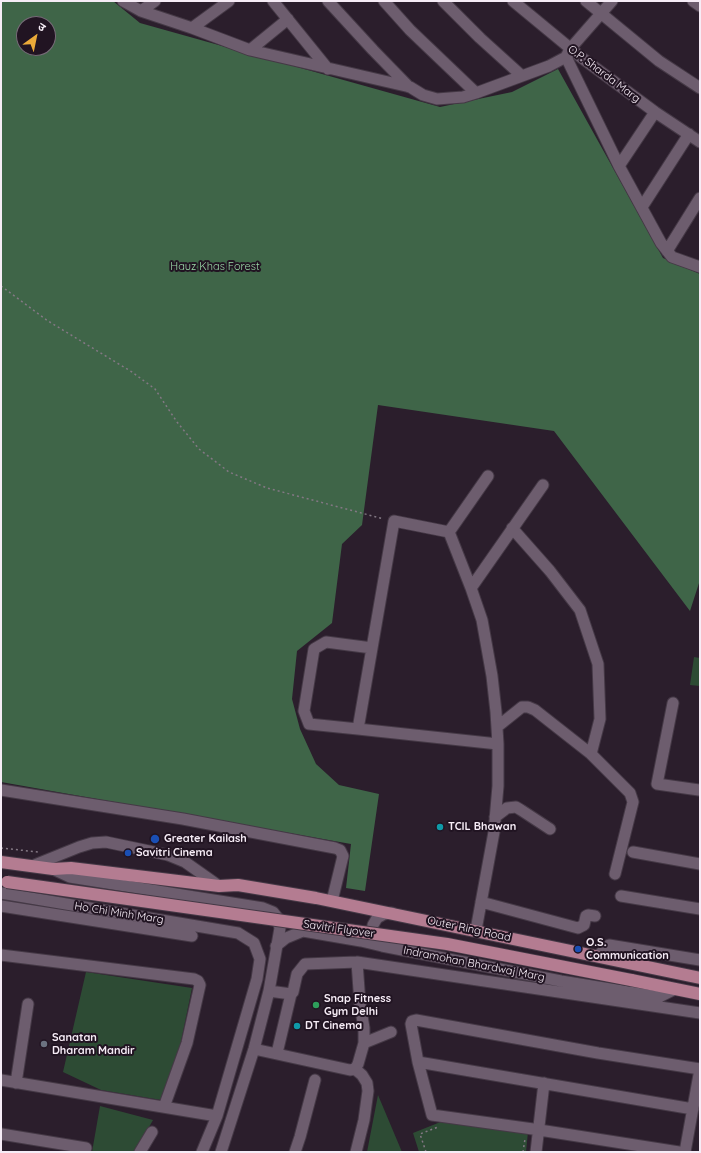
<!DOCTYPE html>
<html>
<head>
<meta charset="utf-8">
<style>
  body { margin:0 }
  #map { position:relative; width:701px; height:1153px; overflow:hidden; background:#2b1e2c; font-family:Quicksand,"Noto Sans Devanagari",sans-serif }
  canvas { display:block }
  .frame { position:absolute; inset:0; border:2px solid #f6ecf6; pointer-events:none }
  .north { position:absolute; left:16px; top:16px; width:40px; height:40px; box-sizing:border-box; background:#211422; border:1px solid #766a77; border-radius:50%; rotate:33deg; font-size:11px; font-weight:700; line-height:16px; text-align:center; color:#f6ecf6 }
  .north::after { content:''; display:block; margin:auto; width:14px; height:18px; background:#ebaa39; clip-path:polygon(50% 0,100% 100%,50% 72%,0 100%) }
</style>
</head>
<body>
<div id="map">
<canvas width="701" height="1153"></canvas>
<div class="frame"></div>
<div class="north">उ</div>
</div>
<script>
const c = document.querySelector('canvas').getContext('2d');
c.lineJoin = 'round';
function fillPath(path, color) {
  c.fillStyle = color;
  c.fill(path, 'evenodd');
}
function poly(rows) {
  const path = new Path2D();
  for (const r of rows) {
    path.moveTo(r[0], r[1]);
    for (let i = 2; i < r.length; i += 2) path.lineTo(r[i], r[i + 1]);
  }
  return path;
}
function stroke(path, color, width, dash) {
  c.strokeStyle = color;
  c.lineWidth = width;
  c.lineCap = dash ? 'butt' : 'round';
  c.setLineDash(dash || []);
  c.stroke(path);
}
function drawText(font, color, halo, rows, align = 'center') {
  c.font = font + ' Quicksand,sans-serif';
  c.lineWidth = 4;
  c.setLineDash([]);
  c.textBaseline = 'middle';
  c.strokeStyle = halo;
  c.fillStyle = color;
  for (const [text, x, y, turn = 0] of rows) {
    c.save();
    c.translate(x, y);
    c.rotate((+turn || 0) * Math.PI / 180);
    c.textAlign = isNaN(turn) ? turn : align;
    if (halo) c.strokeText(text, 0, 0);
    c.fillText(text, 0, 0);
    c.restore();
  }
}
fillPath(poly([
  [694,657,700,658,700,686,690,685],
  [86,972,192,988,178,1056,161,1100,101,1090,63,1072],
  [378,1095,402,1152,367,1152],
  [100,1106,153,1120,135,1152,92,1152],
  [448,1119,528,1132,526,1152,419,1152,413,1133]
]), '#2d4b34');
fillPath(poly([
  [1,1,113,1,140,23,440,107,512,92,558,69,663,258,700,274,700,580,690,611,554,431,378,405,362,525,342,544,332,623,297,651,292,699,300,729,316,764,339,785,379,794,365,891,346,888,351,844,1,782],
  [24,24,48,24,48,48,24,48]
]), '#3f6548');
const minor = poly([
  [123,1,141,11,192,28,250,50,410,87,423,95,437,99,463,97,476,93,549,66,566,57,570,49,612,1],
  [273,1,328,69],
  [328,1,373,50,409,87],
  [384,1,410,30,476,93],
  [443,1,480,38,522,76],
  [513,1,582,58,655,112,700,142],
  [586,1,659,61,700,88],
  [693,1,700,6],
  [141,11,155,1],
  [192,28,229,1],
  [250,50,288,19],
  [566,57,619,166,661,243,672,257,700,267],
  [619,166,655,112],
  [642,207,689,134],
  [667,251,700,198],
  [512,528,550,571,580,610,598,664,600,719,591,754,630,793,633,802,615,874],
  [449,532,488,476],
  [471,588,543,485],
  [673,703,657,784,699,790],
  [497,727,522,707,528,707,535,710,591,754],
  [358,729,309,724,304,711,314,649,326,642,372,648],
  [1,790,183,819,335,848,340,850,343,856,332,901],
  [495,817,507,808,516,807,521,810,550,829],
  [633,852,700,864],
  [32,866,79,847,92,843,106,842,168,855,185,862,219,886],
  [53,869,70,877,263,908,273,912,277,917,280,928,269,991,254,1049,221,1152],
  [1,893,238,933,254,943,260,959,257,979,217,1116,202,1152],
  [621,896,700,909],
  [481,902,578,928,584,925,586,916,588,915,595,916],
  [1,906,192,936],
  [476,930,494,832,498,786,498,744,496,712,492,676,482,620,471,588,449,532,394,521,358,729,498,744],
  [375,941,372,933,373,925,377,918,384,914,392,913],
  [276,946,286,938,303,931,361,941,382,946,561,981,659,997,675,989],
  [1,955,194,979,198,981,200,985,187,1043,164,1107],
  [598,956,609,945,700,960],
  [269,991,291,994,293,992,297,974,305,964,357,962,700,1013],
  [364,1043,391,1032],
  [254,1049,350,1070,355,1069,358,1064,364,1043,364,1028,360,1004,357,962],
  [277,1053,291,994],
  [418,1062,693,1109],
  [355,1069,362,1075,367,1083,368,1091,364,1120,356,1152],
  [1,1080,217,1116],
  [16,1083,28,1004],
  [1,1134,86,1148],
  [140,1152,152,1132],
  [295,1152,300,1137,315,1080],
  [536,1152,544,1083],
  [679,1152,533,1129,432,1115,418,1062,411,1024,412,1021,416,1020,598,1053,700,1069],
  [685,1152,700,1069]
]);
const major = poly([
  [1,862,53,869,71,868,219,886,238,885,316,898,700,978],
  [631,980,700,994]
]);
stroke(minor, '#453946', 13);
stroke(major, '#453946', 14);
stroke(poly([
  [1,286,48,321,132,372,155,389,177,422,199,449,229,472,267,488,384,519],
  [1,848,38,852],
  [426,1152,420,1134,438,1127],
  [523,1152,525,1139]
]), '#837884', 1.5, [2, 3]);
stroke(minor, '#6d5d6e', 11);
stroke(major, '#b47c91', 12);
const majorBridge = poly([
  [7,882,447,944,631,980]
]);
stroke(majorBridge, '#453946', 14, []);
stroke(majorBridge, '#b47c91', 12);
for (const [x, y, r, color] of [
  [440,827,4,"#0f9aa8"],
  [155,839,5,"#1a4fb4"],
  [128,853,4,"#1a4fb4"],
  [578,949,4,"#1a4fb4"],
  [316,1005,4,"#2e9e5b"],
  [297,1026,4,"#0f9aa8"],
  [44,1044,4,"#6b7280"]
]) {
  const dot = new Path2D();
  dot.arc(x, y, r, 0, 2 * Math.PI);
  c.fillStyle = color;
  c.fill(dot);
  stroke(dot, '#211422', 1.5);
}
drawText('11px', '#f6ecf6', '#211422', [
  ["O.P. Sharda Marg",604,74,37],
  ["Ho Chi Minh Marg",119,913,9],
  ["Savitri Flyover",339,929,8],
  ["Outer Ring Road",469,929,12],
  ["Indramohan Bhardwaj Marg",474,964,11]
]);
drawText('11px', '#9bd9a8', '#211422', [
  ["Hauz Khas Forest",215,267]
]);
drawText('bold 11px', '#f6ecf6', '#211422', [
  ["TCIL Bhawan",448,827],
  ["Greater Kailash",164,839],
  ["Savitri Cinema",136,853],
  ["O.S.",586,943],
  ["Communication",586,956],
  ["Snap Fitness",324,999],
  ["Gym Delhi",324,1012],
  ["DT Cinema",305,1026],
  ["Sanatan",52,1038],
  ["Dharam Mandir",52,1051]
], 'left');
</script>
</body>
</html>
